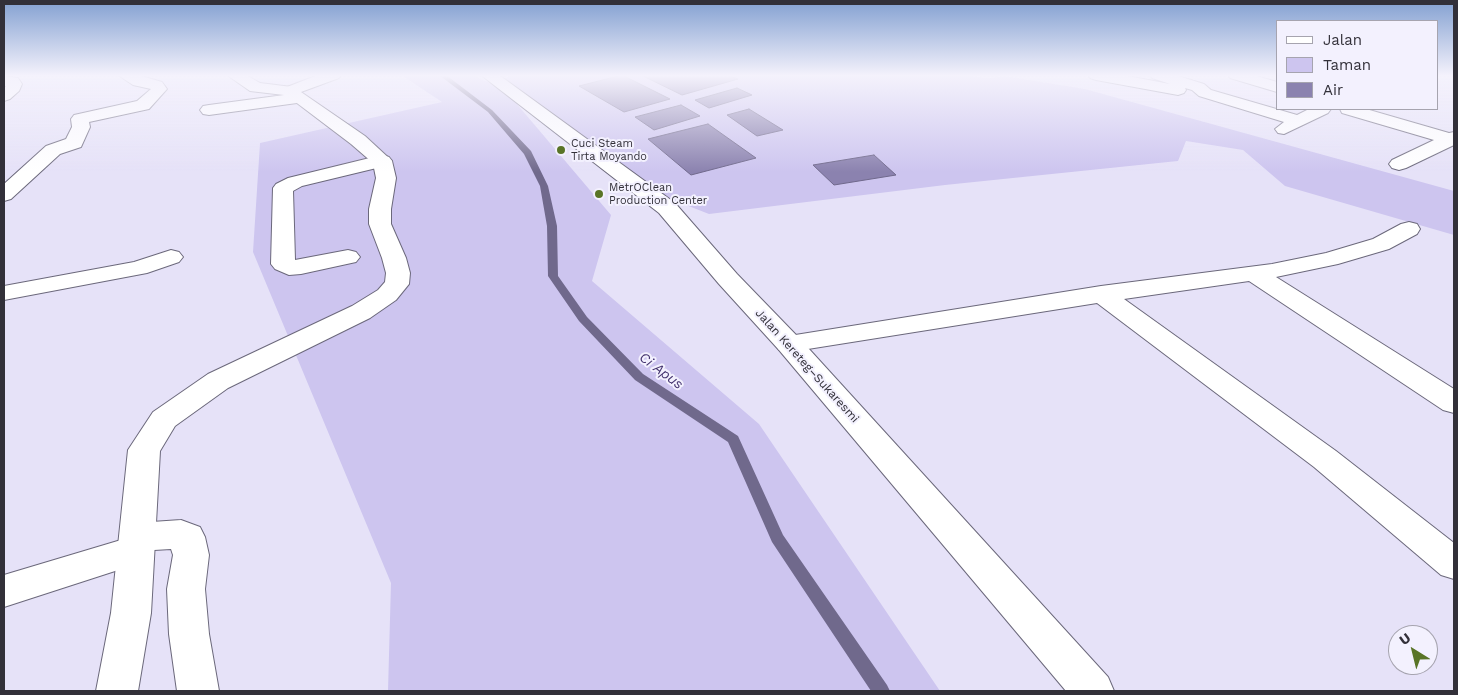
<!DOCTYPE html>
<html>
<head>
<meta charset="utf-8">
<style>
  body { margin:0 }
  #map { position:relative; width:1458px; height:695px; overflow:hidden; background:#e6e2f8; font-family:"Work Sans",sans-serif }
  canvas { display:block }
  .frame { position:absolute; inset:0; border:5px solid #323039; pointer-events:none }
  .legend { position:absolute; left:1276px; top:20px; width:162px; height:90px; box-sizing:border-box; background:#f3f1fe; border:1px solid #a6a4af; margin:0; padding:6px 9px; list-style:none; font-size:15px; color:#323039 }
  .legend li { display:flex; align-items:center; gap:10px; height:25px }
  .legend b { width:25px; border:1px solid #a6a4af }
  .north { position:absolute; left:1388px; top:625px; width:50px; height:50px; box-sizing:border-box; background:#f3f1fe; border:1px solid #a6a4af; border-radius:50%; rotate:324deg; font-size:14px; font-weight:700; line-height:20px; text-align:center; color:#323039 }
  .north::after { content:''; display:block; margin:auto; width:18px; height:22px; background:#597427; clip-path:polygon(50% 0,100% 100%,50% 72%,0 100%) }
</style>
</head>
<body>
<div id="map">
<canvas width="1458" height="695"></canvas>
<div class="frame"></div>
<ul class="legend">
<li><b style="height:6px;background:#fff"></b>Jalan</li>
<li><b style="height:14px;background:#cdc5ef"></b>Taman</li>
<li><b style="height:14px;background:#8b82af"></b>Air</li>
</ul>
<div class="north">U</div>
</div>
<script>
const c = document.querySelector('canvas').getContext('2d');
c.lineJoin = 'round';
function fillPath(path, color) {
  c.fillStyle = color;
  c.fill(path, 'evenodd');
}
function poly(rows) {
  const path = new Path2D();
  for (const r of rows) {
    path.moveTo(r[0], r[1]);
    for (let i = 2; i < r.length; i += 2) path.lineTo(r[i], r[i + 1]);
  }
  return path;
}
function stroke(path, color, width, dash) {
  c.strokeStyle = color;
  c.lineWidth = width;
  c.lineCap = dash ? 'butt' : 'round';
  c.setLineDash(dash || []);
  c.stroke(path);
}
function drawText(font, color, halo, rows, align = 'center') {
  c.font = font + ' "Work Sans",sans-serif';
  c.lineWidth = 4;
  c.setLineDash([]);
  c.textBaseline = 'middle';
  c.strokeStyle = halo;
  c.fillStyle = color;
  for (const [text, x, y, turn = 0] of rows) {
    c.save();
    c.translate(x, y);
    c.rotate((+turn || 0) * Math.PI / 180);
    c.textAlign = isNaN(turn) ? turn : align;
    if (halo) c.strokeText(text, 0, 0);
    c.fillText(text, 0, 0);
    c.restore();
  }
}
fillPath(poly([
  [401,75,472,75,505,90,611,215,592,281,759,424,940,691,388,691,391,583,253,252,260,143,442,102],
  [510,75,961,75,990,78,1005,76,1085,89,1454,191,1454,235,1285,186,1243,150,1186,141,1178,161,945,185,709,214,640,187,499,83]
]), '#cdc5ef');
const water = poly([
  [622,75,670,99,624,112,579,86,622,75],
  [641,75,727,75,738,79,682,95,641,75],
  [737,88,752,95,709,108,695,100,737,88],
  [681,105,700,116,654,130,635,117,681,105],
  [749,109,783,130,757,136,727,115,749,109],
  [708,124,756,158,691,175,648,139,708,124],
  [874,155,896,175,834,185,813,165,874,155]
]);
fillPath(water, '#8b82af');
stroke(water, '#70698c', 1);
fillPath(poly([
  [439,75,446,75,492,110,531,151,548,186,557,226,558,276,587,317,643,374,738,436,783,535,887,685,890,691,871,691,772,542,728,442,635,380,579,321,548,276,547,226,540,186,524,154,488,112,439,75]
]), '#70698c');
const street = poly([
  [118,75,138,75,162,82,167,89,149,109,89,122,90,127,81,147,60,154,11,199,4,201,4,184,46,146,66,139,72,127,71,119,74,115,137,101,151,89,133,85,118,75],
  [227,75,246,75,260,83,292,87,294,90,289,94,297,93,303,94,305,98,303,102,297,103,209,115,203,114,200,110,203,106,209,105,284,95,250,91,227,75],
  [1088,75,1122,75,1170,84,1152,78,1150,75,1175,75,1204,84,1211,90,1297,115,1309,109,1331,109,1328,113,1284,134,1278,133,1275,129,1284,122,1199,96,1192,90,1185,88,1186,90,1184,93,1178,95,1096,80,1090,78,1088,75],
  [1228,75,1253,75,1277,82,1277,92,1230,78,1228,75],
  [4,76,18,78,22,84,19,91,10,99,4,101,4,88,6,86,4,86,4,76],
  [1340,109,1366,109,1449,133,1454,132,1454,145,1406,168,1399,170,1392,168,1389,164,1392,160,1434,140,1342,113,1340,109],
  [382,155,389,157,392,161,389,165,302,186,293,191,295,260,348,250,356,252,360,257,356,262,301,274,289,275,275,269,271,264,273,188,276,184,288,178,382,155],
  [1409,222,1417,224,1420,229,1417,234,1389,249,1338,264,1276,277,1454,389,1454,413,1443,410,1249,281,1124,299,1336,451,1454,543,1454,579,1441,575,1314,467,1097,303,789,352,779,350,775,344,779,338,789,336,1101,286,1272,264,1326,253,1373,239,1401,224,1409,222],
  [171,250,179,252,183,257,179,262,147,273,4,300,4,286,134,262,171,250],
  [181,520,200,527,205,537,209,555,205,589,209,634,219,691,177,691,169,634,167,589,173,555,171,549,154,550,149,560,4,607,4,575,121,540,119,537,124,527,137,523,181,520]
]);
const secondary = poly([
  [318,75,341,75,339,78,301,92,365,136,392,161,396,178,391,209,391,224,406,258,410,273,409,284,396,300,370,318,228,388,175,426,160,451,151,613,138,691,96,691,111,613,128,450,153,412,208,374,352,306,378,290,385,282,386,273,382,258,369,224,369,209,376,178,373,163,351,144,285,94,287,87,318,75],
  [481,75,499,75,675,203,737,274,799,338,1108,677,1114,691,1066,691,779,350,719,284,659,213,481,75]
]);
stroke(street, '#6b687b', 2);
stroke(secondary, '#6b687b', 2);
fillPath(street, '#fff');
fillPath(secondary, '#fff');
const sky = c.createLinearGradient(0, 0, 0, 172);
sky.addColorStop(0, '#83a0d1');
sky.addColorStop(0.44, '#f4f2fc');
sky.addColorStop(1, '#f4f2fc00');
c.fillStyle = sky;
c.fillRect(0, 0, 1458, 172);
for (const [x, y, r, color] of [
  [561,150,5,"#597427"],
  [599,194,5,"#597427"]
]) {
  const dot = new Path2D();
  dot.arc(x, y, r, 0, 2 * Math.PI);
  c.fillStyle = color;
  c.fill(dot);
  stroke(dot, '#f3f1fe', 2);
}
drawText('11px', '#323039', '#f3f1fe', [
  ["Cuci Steam",571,144],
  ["Tirta Moyando",571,157],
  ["MetrOClean",609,188],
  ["Production Center",609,201]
], 'left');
drawText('12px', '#323039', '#f3f1fe', [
  ["Jalan Kereteg–Sukaresmi",807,366,48]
]);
drawText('italic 14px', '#463570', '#f3f1fe', [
  ["Ci Apus",661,371,37]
]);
</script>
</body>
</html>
